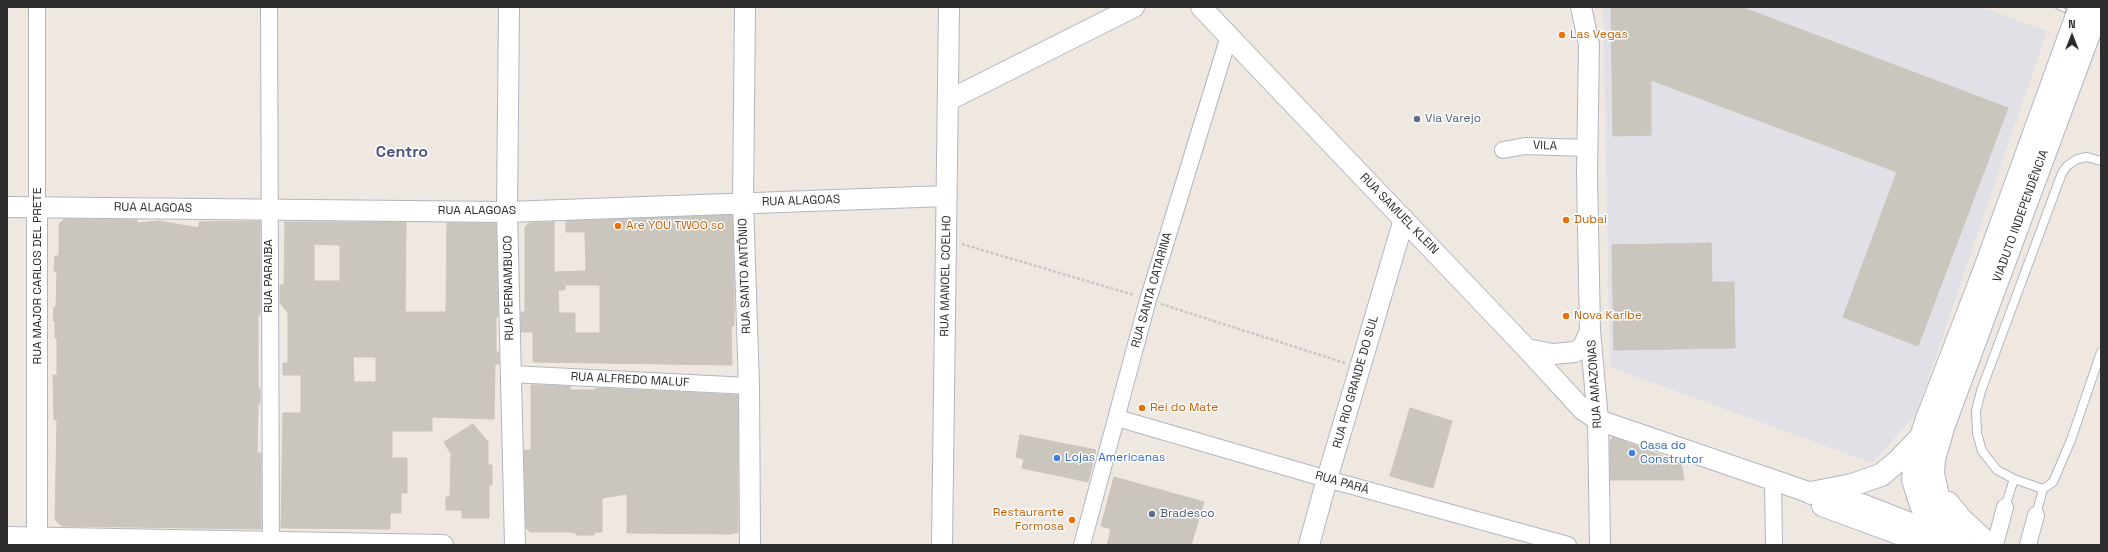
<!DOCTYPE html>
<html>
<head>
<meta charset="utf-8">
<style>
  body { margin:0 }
  #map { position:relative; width:2108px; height:552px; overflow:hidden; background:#eee8e0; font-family:"Space Grotesk",sans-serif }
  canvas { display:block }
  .frame { position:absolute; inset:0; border:8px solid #2d2d2d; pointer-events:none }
  .north { position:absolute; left:2052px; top:16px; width:40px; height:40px; -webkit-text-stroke:3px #fff; paint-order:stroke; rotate:0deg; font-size:11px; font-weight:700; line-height:16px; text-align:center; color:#2d2d2d }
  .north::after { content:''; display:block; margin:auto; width:14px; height:18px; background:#2d2d2d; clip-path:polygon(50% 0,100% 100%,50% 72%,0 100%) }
</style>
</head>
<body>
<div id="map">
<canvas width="2108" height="552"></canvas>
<div class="frame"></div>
<div class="north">N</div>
</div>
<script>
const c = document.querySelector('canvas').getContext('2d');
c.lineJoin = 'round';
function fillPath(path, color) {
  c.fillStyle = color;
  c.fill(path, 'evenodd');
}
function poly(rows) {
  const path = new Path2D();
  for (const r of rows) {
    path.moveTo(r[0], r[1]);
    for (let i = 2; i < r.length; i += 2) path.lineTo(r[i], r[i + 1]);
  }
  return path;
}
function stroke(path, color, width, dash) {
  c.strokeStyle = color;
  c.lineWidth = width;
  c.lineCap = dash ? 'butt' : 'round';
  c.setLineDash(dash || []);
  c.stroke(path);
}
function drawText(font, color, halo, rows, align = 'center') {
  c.font = font + ' "Space Grotesk",sans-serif';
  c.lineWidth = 3;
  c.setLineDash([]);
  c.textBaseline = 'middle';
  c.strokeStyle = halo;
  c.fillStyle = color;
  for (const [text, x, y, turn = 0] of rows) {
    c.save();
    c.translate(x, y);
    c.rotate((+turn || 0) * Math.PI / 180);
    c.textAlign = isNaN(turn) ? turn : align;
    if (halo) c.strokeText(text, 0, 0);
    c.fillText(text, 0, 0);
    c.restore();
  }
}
fillPath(poly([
  [1603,7,1981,7,2047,31,1916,414,1872,463,1610,367]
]), '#e2e0e7');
const building = poly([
  [1611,7,1741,7,2008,108,1918,346,1843,317,1897,172,1651,80,1651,135,1613,136,1611,7],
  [732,215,734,287,734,326,731,326,732,365,533,362,533,332,521,332,521,312,525,312,525,227,529,223,554,222,554,272,586,271,585,232,566,232,566,221,732,215],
  [565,285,600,285,600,333,575,333,575,313,559,313,558,290,565,290,565,285],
  [64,219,137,220,137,223,159,221,199,228,199,222,260,221,260,315,258,315,258,388,260,388,260,404,258,404,257,453,261,453,261,529,62,526,55,520,57,420,54,420,53,375,57,375,57,338,55,338,55,321,53,321,54,307,56,307,57,271,54,271,55,256,59,256,59,224,64,219],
  [285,222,406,222,405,312,446,312,447,223,496,223,498,316,496,318,496,352,499,352,499,364,495,364,494,419,432,417,432,431,392,431,392,458,407,458,407,493,401,493,401,513,390,513,390,529,281,528,283,413,301,413,301,375,283,375,283,363,288,363,288,313,280,303,280,285,284,285,285,222],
  [314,244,340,245,340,281,314,281,314,244],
  [353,357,376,357,376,382,354,382,353,357],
  [1711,243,1712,282,1734,282,1735,348,1614,350,1612,245,1711,243],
  [531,385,570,386,570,390,596,390,596,388,738,395,738,532,731,534,627,533,627,494,602,498,602,532,594,532,594,535,576,535,576,533,570,532,530,532,526,528,524,450,531,450,531,385],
  [1410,408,1452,421,1433,488,1390,476,1410,408],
  [473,424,488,442,488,465,492,465,492,485,489,485,489,518,462,518,462,510,446,510,446,497,450,497,451,454,444,442,473,424],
  [1020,435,1096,450,1088,482,1022,468,1024,459,1016,457,1020,435],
  [1613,437,1681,463,1684,480,1610,480,1610,440,1613,437],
  [1114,477,1204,502,1191,545,1107,545,1111,529,1101,526,1114,477]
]);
fillPath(building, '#cac6be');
stroke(building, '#cac4b9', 1);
const service = poly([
  [2101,161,2087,157,2077,159,2067,166,2062,173,1981,391,1976,411,1977,433,1982,451,1997,470,2014,479,2043,489,2053,482,2071,440,2101,352],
  [2005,507,2014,479],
  [2036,515,2043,489]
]);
const minor = poly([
  [37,7,37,206],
  [269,7,271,545],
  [1503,150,1525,146,1587,148],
  [511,374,749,386],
  [1117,418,1327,479,1568,545],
  [1773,481,1774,545],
  [1082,545,1148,300,1229,36],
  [1995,545,2005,507],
  [2028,545,2036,515]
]);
const tertiary = poly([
  [509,7,507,212,515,545],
  [745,7,743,203,749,386,750,545],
  [1201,7,1527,349,1583,410,1598,420,1811,493,1862,504,1936,533],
  [1581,7,1589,44,1587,175,1590,331,1598,420,1600,545],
  [949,100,1134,7],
  [7,207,507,212,947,196],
  [1527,349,1553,354,1575,352,1583,347,1590,331],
  [1822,506,1928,545],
  [7,537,443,545],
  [37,545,37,206],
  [942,545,949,7],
  [1309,545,1327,479,1404,219]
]);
const secondary = poly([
  [1927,419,1916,452,1913,480,1921,505,1941,545],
  [1944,425,1934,459,1933,474,1941,508,1960,545],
  [1811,493,1852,485,1881,475,1898,461,1919,439],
  [1948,503,1961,519,1989,545]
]);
stroke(service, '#b3b6c0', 10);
stroke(minor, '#b3b6c0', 18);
stroke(tertiary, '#b3b6c0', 22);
stroke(secondary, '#b3b6c0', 24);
stroke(poly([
  [962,244,1134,295],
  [1161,304,1345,363]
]), '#c8c8c8', 2.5, [3, 2]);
stroke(service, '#fff', 8);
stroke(minor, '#fff', 16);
stroke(tertiary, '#fff', 20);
stroke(secondary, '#fff', 22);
const rail = poly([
  [2057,7,2101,27]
]);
stroke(rail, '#a2a5b7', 4.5);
stroke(rail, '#fff', 3, [9]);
const secondaryBridge = poly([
  [1927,419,1983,274,2080,7],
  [1944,425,2099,7]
]);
stroke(secondaryBridge, '#b3b6c0', 24, []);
stroke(secondaryBridge, '#fff', 22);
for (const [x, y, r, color] of [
  [1562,35,4,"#e8710a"],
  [1417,119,4,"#5c6f8a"],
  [1566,220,4,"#e8710a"],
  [618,226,4,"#e8710a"],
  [1566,316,4,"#e8710a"],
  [1142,408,4,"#e8710a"],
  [1632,453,4,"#3f7fe0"],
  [1057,458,4,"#3f7fe0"],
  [1152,514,4,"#5c6f8a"],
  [1072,520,4,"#e8710a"]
]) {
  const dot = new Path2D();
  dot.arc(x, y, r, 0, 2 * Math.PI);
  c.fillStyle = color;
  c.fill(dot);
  stroke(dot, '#fff', 1.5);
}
drawText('12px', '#c56008', '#fff', [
  ["Las Vegas",1570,35],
  ["Dubai",1574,220],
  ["Are YOU TWOO so",626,226],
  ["Nova Karibe",1574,316],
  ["Rei do Mate",1150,408],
  ["Restaurante",1064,513,"right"],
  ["Formosa",1064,527,"right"]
], 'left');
drawText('12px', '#4e5e75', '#fff', [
  ["Via Varejo",1425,119],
  ["Bradesco",1160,514]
], 'left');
drawText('12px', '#2d2d2d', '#fff', [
  ["VILA",1545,146,2],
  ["RUA ALAGOAS",801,201,-2],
  ["RUA ALAGOAS",153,208,1],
  ["RUA ALAGOAS",477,211],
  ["RUA SAMUEL KLEIN",1399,214,46],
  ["VIADUTO INDEPENDÊNCIA",2021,216,-70],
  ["RUA MAJOR CARLOS DEL PRETE",38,276,-90],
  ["RUA PARAIBA",269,276,-90],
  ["RUA SANTO ANTÔNIO",745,276,-92],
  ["RUA MANOEL COELHO",946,276,-89],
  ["RUA PERNAMBUCO",509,288,-91],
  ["RUA SANTA CATARINA",1152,290,-74],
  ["RUA ALFREDO MALUF",630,380,3],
  ["RUA RIO GRANDE DO SUL",1356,382,-74],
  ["RUA AMAZONAS",1595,384,-94],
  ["RUA PARÁ",1342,483,16]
]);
drawText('12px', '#366cbe', '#fff', [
  ["Casa do",1640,446],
  ["Construtor",1640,460],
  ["Lojas Americanas",1065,458]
], 'left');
drawText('bold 16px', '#4d557e', '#fff', [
  ["Centro",402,153]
]);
</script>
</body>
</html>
